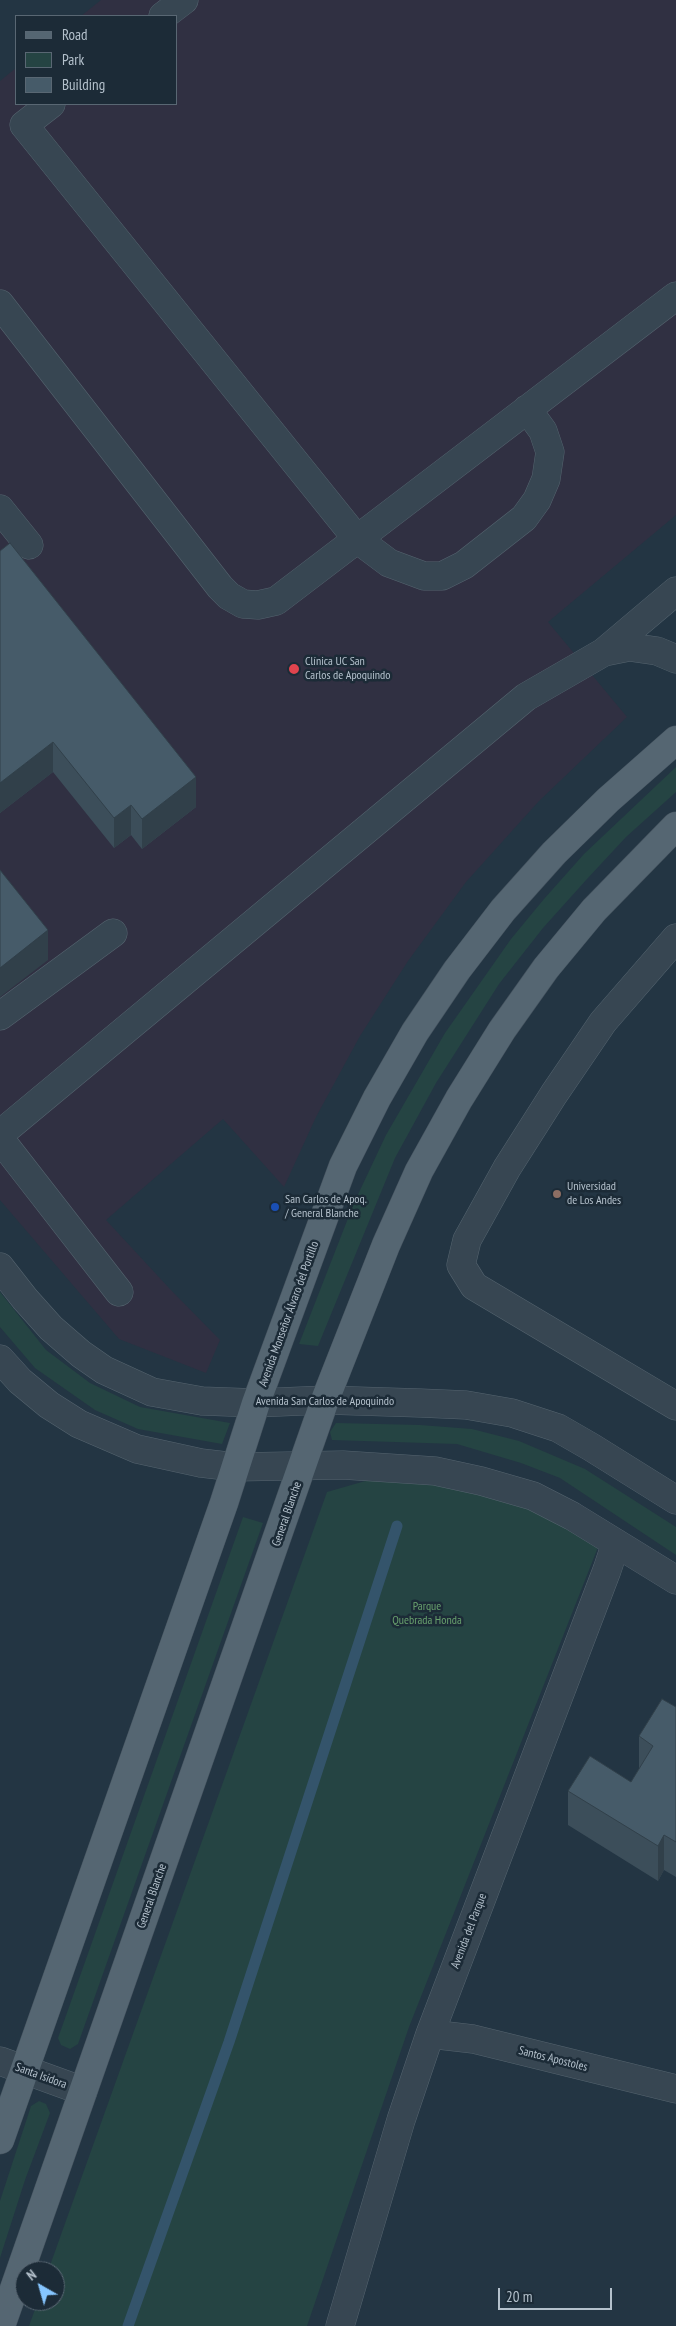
<!DOCTYPE html>
<html>
<head>
<meta charset="utf-8">
<style>
  body { margin:0 }
  #map { position:relative; width:676px; height:2326px; overflow:hidden; background:#233543; font-family:"PT Sans Narrow",sans-serif }
  canvas { display:block }
  .legend { position:absolute; left:15px; top:15px; width:162px; height:90px; box-sizing:border-box; background:#1c2b37; border:1px solid #596773; margin:0; padding:6px 9px; list-style:none; font-size:15px; color:#b4c1cc }
  .legend li { display:flex; align-items:center; gap:10px; height:25px }
  .legend b { width:25px; border:1px solid #596773 }
  .north { position:absolute; left:15px; top:2261px; width:50px; height:50px; box-sizing:border-box; background:#1c2b37; border:1px solid #596773; border-radius:50%; rotate:322deg; font-size:14px; font-weight:700; line-height:20px; text-align:center; color:#b4c1cc }
  .north::after { content:''; display:block; margin:auto; width:18px; height:22px; background:#86c6ff; clip-path:polygon(50% 0,100% 100%,50% 72%,0 100%) }
  .scale { position:absolute; left:498px; top:2288px; width:114px; height:22px; box-sizing:border-box; border:2px solid #b4c1cc; border-top:0; padding-left:6px; font-size:15px; line-height:18px; white-space:nowrap; color:#b4c1cc; -webkit-text-stroke:4px #1c2b37; paint-order:stroke }
</style>
</head>
<body>
<div id="map">
<canvas width="676" height="2326"></canvas>
<ul class="legend">
<li><b style="height:6px;background:#556672"></b>Road</li>
<li><b style="height:14px;background:#254443"></b>Park</li>
<li><b style="height:14px;background:#465b69"></b>Building</li>
</ul>
<div class="north">N</div>
<div class="scale">20 m</div>
</div>
<script>
const c = document.querySelector('canvas').getContext('2d');
c.lineJoin = 'round';
function fillPath(path, color) {
  c.fillStyle = color;
  c.fill(path, 'evenodd');
}
function poly(rows) {
  const path = new Path2D();
  for (const r of rows) {
    path.moveTo(r[0], r[1]);
    for (let i = 2; i < r.length; i += 2) path.lineTo(r[i], r[i + 1]);
  }
  return path;
}
function stroke(path, color, width, dash) {
  c.strokeStyle = color;
  c.lineWidth = width;
  c.lineCap = dash ? 'butt' : 'round';
  c.setLineDash(dash || []);
  c.stroke(path);
}
function drawText(font, color, halo, rows, align = 'center') {
  c.font = font + ' "PT Sans Narrow",sans-serif';
  c.lineWidth = 5;
  c.setLineDash([]);
  c.textBaseline = 'middle';
  c.strokeStyle = halo;
  c.fillStyle = color;
  for (const [text, x, y, turn = 0] of rows) {
    c.save();
    c.translate(x, y);
    c.rotate((+turn || 0) * Math.PI / 180);
    c.textAlign = isNaN(turn) ? turn : align;
    if (halo) c.strokeText(text, 0, 0);
    c.fillText(text, 0, 0);
    c.restore();
  }
}
fillPath(poly([
  [101,0,676,0,676,515,548,622,627,717,539,801,466,882,408,961,360,1036,316,1117,284,1187,223,1119,106,1220,169,1288,220,1340,206,1373,119,1339,0,1200,0,81,16,68,16,104,176,104,176,16,81,16]
]), '#303042');
fillPath(poly([
  [676,767,676,792,626,837,587,879,543,928,499,984,436,1083,395,1158,318,1346,299,1344,354,1203,386,1135,445,1033,511,939,544,899,584,854],
  [0,1292,46,1350,90,1383,140,1407,230,1423,222,1444,138,1429,95,1410,35,1368,0,1327],
  [336,1423,420,1425,472,1429,519,1441,585,1469,676,1527,676,1555,560,1478,521,1463,457,1444,332,1440,330,1432],
  [407,1469,533,1496,602,1537,409,2027,307,2326,29,2326,38,2301,55,2301,55,2271,48,2271,327,1492],
  [243,1517,263,1523,78,2044,70,2049,61,2045,58,2038],
  [39,2101,46,2104,50,2113,25,2180,0,2258,0,2201,31,2106]
]), '#254443');
stroke(poly([
  [128,2326,229,2042,397,1526]
]), '#34546b', 11);
const minor = poly([
  [163,16,184,0],
  [51,104,24,125,357,539,389,563,424,576,442,576,464,565,524,518,537,500,546,479,550,452,543,431,527,409],
  [0,304,220,587,229,596,243,604,258,605,276,601,676,296],
  [0,509,29,545],
  [605,651,676,591],
  [676,938,603,1022,554,1094,507,1168,467,1240,461,1265,474,1286,676,1406],
  [0,1016,113,933],
  [0,1134,526,697,604,652,629,647,657,651,676,659],
  [0,1139,119,1292],
  [0,1267,25,1299,51,1328,81,1354,104,1370,152,1392,202,1401,256,1403,325,1400,420,1403,466,1405,512,1413,558,1428,591,1447,676,1500],
  [0,1359,20,1381,49,1405,79,1424,137,1449,201,1463,235,1467,343,1465,435,1471,481,1481,533,1496,572,1516,676,1580],
  [430,2034,473,2039,676,2089],
  [0,2061,83,2091],
  [340,2326,401,2120,430,2034,607,1570,616,1543]
]);
const major = poly([
  [0,2140,224,1503,256,1403,343,1166,377,1098,415,1032,457,970,503,910,554,853,608,800,676,740],
  [1,2326,325,1400,386,1245,419,1171,459,1099,502,1030,546,968,594,910,676,826]
]);
stroke(minor, '#55646f', 29);
stroke(major, '#44525e', 29);
stroke(minor, '#374652', 28);
stroke(major, '#556672', 28);
fillPath(poly([
  [0,551,196,807,142,849,131,835,114,848,53,772,0,813],
  [676,1707,676,1877,664,1870,658,1881,568,1825,568,1791,631,1782,639,1769,639,1736]
]), '#3c4e5a');
fillPath(poly([
  [53,742,53,772,0,813,0,783],
  [196,777,196,807,142,849,142,819],
  [131,805,131,835,114,848,114,818],
  [48,930,48,960,0,997,0,968],
  [664,1835,664,1870,658,1881,658,1846]
]), '#31404a');
const building = poly([
  [10,543,196,777,142,819,131,805,114,818,53,742,0,783,0,551,10,543],
  [0,870,48,930,0,968,0,870],
  [662,1699,676,1707,676,1842,664,1835,658,1846,568,1791,590,1756,631,1782,653,1746,639,1736,662,1699]
]);
fillPath(building, '#465b69');
stroke(building, '#31404a', 1);
for (const [x, y, r, color] of [
  [294,669,6,"#e0444e"],
  [557,1194,5,"#8d6e63"],
  [275,1207,5,"#1a4fb4"]
]) {
  const dot = new Path2D();
  dot.arc(x, y, r, 0, 2 * Math.PI);
  c.fillStyle = color;
  c.fill(dot);
  stroke(dot, '#1c2b37', 2);
}
drawText('12px', '#b4c1cc', '#1c2b37', [
  ["Clínica UC San",305,662],
  ["Carlos de Apoquindo",305,676],
  ["Universidad",567,1187],
  ["de Los Andes",567,1201],
  ["San Carlos de Apoq.",285,1200],
  ["/ General Blanche",285,1214]
], 'left');
drawText('12px', '#b4c1cc', '#1c2b37', [
  ["Avenida Monseñor Álvaro del Portillo",289,1314,-70],
  ["Avenida San Carlos de Apoquindo",325,1402],
  ["General Blanche",287,1514,-71],
  ["General Blanche",152,1896,-71],
  ["Avenida del Parque",469,1931,-69],
  ["Santos Apostoles",553,2059,14],
  ["Santa Isidora",41,2076,20]
]);
drawText('12px', '#68a06d', '#1c2b37', [
  ["Parque",427,1607],
  ["Quebrada Honda",427,1621]
]);
</script>
</body>
</html>
